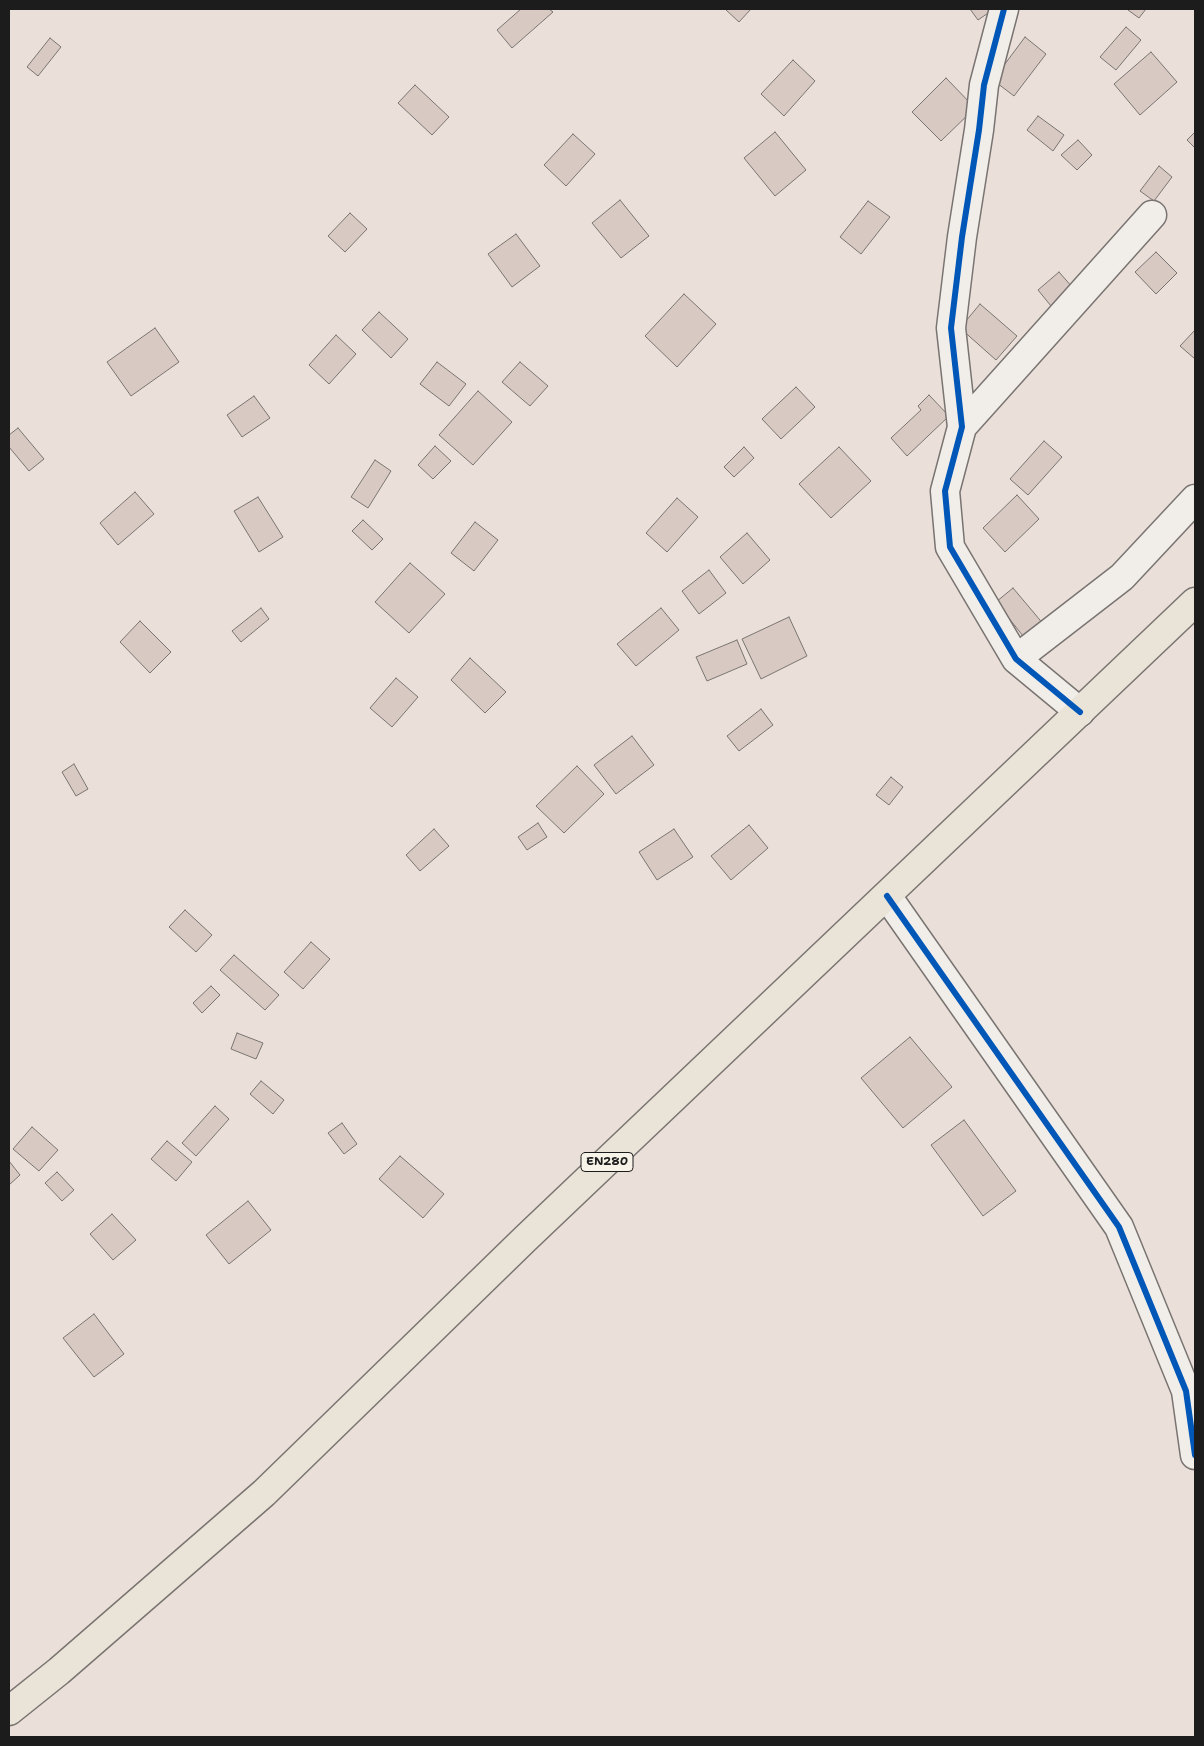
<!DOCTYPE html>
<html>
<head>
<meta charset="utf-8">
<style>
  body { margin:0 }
  #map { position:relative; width:1204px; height:1746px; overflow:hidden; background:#ebe0d9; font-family:"Shantell Sans",sans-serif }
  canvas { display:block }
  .frame { position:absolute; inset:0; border:10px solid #1c1c1c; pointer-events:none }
</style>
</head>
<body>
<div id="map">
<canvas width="1204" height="1746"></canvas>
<div class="frame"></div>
</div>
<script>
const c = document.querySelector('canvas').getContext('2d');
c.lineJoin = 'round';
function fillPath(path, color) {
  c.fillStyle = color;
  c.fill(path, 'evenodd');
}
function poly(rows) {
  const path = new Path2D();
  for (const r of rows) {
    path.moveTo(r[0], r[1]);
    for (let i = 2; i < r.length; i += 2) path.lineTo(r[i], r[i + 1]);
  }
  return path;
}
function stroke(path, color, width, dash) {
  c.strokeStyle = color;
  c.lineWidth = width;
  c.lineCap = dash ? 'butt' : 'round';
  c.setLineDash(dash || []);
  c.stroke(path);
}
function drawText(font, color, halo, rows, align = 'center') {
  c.font = font + ' "Shantell Sans",sans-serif';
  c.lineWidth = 4.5;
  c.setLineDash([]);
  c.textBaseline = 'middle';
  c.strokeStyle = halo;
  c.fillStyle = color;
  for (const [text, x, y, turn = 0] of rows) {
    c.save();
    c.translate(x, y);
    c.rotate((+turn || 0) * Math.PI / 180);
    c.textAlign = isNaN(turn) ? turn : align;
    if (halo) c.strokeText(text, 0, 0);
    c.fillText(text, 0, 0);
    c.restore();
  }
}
const building = poly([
  [521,9,549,9,553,12,512,48,497,30,521,9],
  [725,9,751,9,739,22,725,9],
  [970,9,994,9,978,20,970,9],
  [1129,9,1146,9,1139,18,1128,10,1129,9],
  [1126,27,1141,40,1116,70,1100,57,1126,27],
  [1025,37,1046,54,1014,96,993,80,1025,37],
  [50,38,61,47,38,76,27,67,50,38],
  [1151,52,1177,82,1140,115,1114,84,1151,52],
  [793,60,815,81,784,116,761,94,793,60],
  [946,78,975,108,941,141,912,112,946,78],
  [415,85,449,117,432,135,398,103,415,85],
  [1038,116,1064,135,1053,151,1027,130,1038,116],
  [775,132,806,170,775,196,744,158,775,132],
  [1195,132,1195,148,1187,140,1195,132],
  [573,134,595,154,566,186,544,165,573,134],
  [1078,140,1092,155,1077,170,1061,155,1078,140],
  [1159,166,1172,177,1154,201,1140,191,1159,166],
  [620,200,649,236,621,258,592,223,620,200],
  [868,201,890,217,861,254,840,237,868,201],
  [350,213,367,229,345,252,328,236,350,213],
  [516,234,540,266,512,287,488,254,516,234],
  [1156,252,1177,273,1156,294,1135,272,1156,252],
  [1059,272,1073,288,1051,306,1038,290,1059,272],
  [684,294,716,324,677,367,645,336,684,294],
  [980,304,1017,336,996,360,960,328,980,304],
  [379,312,408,339,391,358,362,330,379,312],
  [155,328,179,362,131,396,107,362,155,328],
  [1195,330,1195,359,1180,346,1195,330],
  [336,335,356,354,329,384,309,365,336,335],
  [437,362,466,384,449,406,420,384,437,362],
  [520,362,548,386,530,406,502,382,520,362],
  [796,387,815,407,781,439,762,419,796,387],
  [478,391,512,422,473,465,439,435,478,391],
  [929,395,949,416,907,456,891,438,921,410,918,406,929,395],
  [254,396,270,418,242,437,227,415,254,396],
  [18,428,44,459,29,471,9,447,9,435,18,428],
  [1044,441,1062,457,1028,495,1010,479,1044,441],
  [435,446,451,461,433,479,418,465,435,446],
  [744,447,754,458,734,477,724,467,744,447],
  [839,447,871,481,831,518,799,484,839,447],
  [375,460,391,471,368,508,351,497,375,460],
  [135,492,154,514,118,545,100,523,135,492],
  [1017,495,1039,519,1005,552,983,528,1017,495],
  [258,497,283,537,259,552,234,511,258,497],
  [677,498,698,517,667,552,646,533,677,498],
  [363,520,383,539,372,550,352,531,363,520],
  [475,522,498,540,474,571,451,553,475,522],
  [747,533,770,560,743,584,720,557,747,533],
  [410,563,445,594,409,633,375,602,410,563],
  [709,570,726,593,699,614,682,591,709,570],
  [1013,588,1045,626,1027,641,996,602,1013,588],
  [261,608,269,619,241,642,232,631,261,608],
  [661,608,679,630,636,666,617,644,661,608],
  [789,617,807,656,761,679,742,639,789,617],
  [140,621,171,652,150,673,120,642,140,621],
  [737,640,747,664,707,681,696,657,737,640],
  [470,658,506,692,485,713,451,680,470,658],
  [396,678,418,697,392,727,370,708,396,678],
  [761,709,773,725,739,751,727,736,761,709],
  [632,736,654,765,616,794,594,765,632,736],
  [74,764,88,789,76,796,62,772,74,764],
  [577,766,604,794,564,833,536,806,577,766],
  [891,777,903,787,889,805,876,795,891,777],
  [538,823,547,837,527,850,518,837,538,823],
  [749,825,768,848,731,880,711,856,749,825],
  [434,829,449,846,420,871,406,855,434,829],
  [674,829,693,857,657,880,639,852,674,829],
  [185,910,212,935,196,952,169,927,185,910],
  [311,942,330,959,303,989,284,972,311,942],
  [234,955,279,995,265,1010,220,970,234,955],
  [211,986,220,995,202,1013,193,1003,211,986],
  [237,1033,263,1043,256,1059,231,1049,237,1033],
  [910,1037,952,1087,903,1128,861,1078,910,1037],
  [261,1081,284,1100,273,1114,250,1094,261,1081],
  [215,1106,229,1119,196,1156,182,1143,215,1106],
  [964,1120,1016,1191,983,1216,931,1145,964,1120],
  [342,1123,357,1144,344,1154,328,1133,342,1123],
  [32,1127,58,1150,39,1171,13,1149,32,1127],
  [167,1141,192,1162,176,1181,151,1159,167,1141],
  [400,1156,444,1194,423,1218,379,1179,400,1156],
  [9,1161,20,1175,9,1185,9,1161],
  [57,1172,74,1190,62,1201,45,1183,57,1172],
  [248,1201,271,1230,229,1264,206,1235,248,1201],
  [112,1214,136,1240,113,1260,90,1234,112,1214],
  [94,1314,124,1354,94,1377,63,1338,94,1314]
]);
fillPath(building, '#d8c9c3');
stroke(building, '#797471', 1);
const street = poly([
  [1004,9,984,85,979,130,962,237,951,328,962,427,945,491,950,547,1016,659,1080,712],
  [962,427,1152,215],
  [1016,659,1122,577,1195,499],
  [887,896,1119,1227,1186,1391,1195,1455]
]);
const primary = poly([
  [9,1711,59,1671,264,1493,525,1239,1195,602]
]);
stroke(street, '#797471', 31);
stroke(primary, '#797471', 31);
stroke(street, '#f1eeea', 28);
stroke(primary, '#e9e3d8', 28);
stroke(poly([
  [1004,9,984,85,979,130,962,237,951,328,962,427,945,491,950,547,1016,659,1080,712],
  [887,896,1119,1227,1186,1391,1195,1455]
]), '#0057b8', 6);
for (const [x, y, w] of [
  [607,1162,52]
]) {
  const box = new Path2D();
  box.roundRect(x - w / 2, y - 9.5, w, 19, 4);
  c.fillStyle = '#f7f3e8';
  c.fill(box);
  stroke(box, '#1c1c1c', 1);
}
drawText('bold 12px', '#1c1c1c', null, [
  ["EN280",607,1162]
]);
</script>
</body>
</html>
